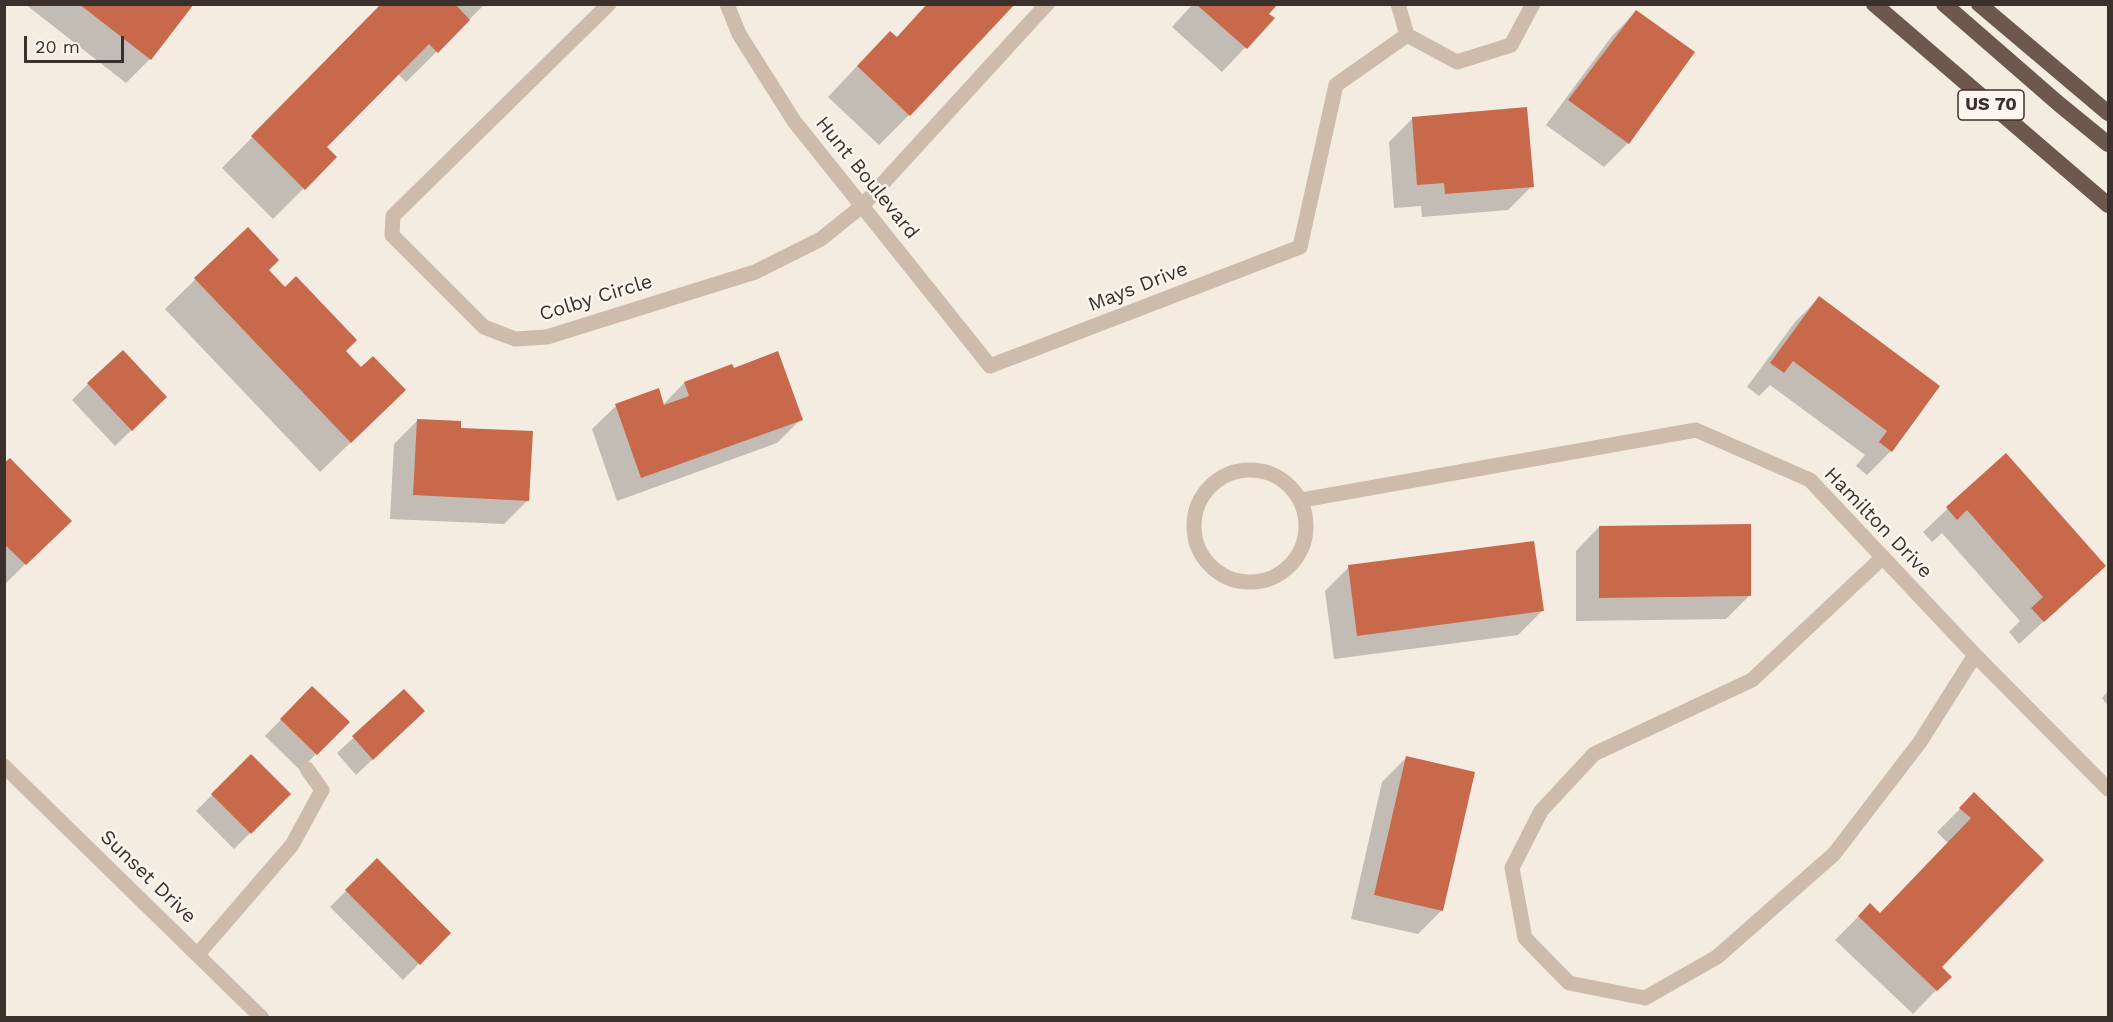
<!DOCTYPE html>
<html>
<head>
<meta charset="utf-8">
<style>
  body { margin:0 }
  #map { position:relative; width:2113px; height:1022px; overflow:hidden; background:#f4ebe1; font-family:"Work Sans",sans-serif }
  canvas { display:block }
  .frame { position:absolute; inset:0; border:6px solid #3b302b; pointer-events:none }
  .scale { position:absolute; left:24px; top:36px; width:100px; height:27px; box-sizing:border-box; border:3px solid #3b302b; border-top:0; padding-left:8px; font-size:18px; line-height:21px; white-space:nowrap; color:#3b302b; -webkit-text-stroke:4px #fbf5ee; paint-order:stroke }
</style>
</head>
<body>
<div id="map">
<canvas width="2113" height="1022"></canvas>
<div class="frame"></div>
<div class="scale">20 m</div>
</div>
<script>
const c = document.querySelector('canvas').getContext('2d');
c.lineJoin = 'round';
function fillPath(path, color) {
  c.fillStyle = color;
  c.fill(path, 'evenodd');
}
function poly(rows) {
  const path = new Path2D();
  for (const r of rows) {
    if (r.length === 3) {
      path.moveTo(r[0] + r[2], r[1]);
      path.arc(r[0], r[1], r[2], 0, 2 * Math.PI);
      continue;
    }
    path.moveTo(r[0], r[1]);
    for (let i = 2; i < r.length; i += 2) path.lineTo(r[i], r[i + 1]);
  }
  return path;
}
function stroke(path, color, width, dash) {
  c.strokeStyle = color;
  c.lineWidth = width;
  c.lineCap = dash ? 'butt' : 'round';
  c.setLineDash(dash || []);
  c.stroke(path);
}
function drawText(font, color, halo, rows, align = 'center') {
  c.font = font + ' "Work Sans",sans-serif';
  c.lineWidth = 5;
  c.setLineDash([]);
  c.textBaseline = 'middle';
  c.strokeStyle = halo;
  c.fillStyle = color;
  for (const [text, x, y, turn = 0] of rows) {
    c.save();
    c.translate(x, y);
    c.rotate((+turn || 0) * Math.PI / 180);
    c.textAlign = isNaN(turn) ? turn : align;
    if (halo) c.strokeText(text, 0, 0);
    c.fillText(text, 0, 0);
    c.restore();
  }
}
fillPath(poly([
  [25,4,192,4,150,59,126,83],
  [383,4,485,4,406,82,398,74,325,147,335,157,273,219,222,168],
  [928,4,909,115,879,145,828,97,860,63,896,38],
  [1189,4,1275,4,1267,14,1273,18,1222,72,1172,27,1191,6],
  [1636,12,1628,143,1604,167,1546,125,1612,36],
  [1413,118,1532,186,1508,210,1422,217,1421,206,1394,208,1389,142],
  [247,229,267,270,344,351,373,421,320,472,165,309],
  [1819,298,1938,386,1891,451,1867,475,1856,466,1865,455,1770,385,1759,396,1747,387,1795,322],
  [731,366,801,419,777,443,617,501,592,429,616,406,663,405,684,383],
  [88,384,149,413,115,446,72,400],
  [418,420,459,429,528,500,504,524,390,519,394,444],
  [2005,455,2104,566,2019,644,2009,632,2020,621,1942,533,1932,542,1923,532],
  [4,465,69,521,4,585],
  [1599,527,1750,595,1726,619,1576,621,1576,551],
  [1349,567,1542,611,1518,635,1334,659,1325,591],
  [312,688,348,722,300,770,265,736],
  [404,691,407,727,356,775,337,753],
  [2108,691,2108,706,2102,698],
  [251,756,289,794,234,849,196,811],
  [1406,758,1442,910,1418,934,1351,919,1382,782],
  [1974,795,2042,860,1940,967,1949,977,1913,1014,1835,940,1870,905,1879,915,1948,843,1937,832],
  [377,860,449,933,403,980,330,907]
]), '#0003');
fillPath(poly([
  [79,4,194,4,151,60],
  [381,4,455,4,470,20,438,53,429,44,327,147,337,157,305,190,251,136],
  [927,4,1015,4,910,116,857,66,890,31,897,37],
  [1197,5,1277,5,1269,14,1275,18,1247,49],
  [1636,10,1695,52,1629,144,1568,100],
  [1527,107,1534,187,1445,194,1444,183,1417,185,1412,117],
  [248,227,279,260,269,270,285,287,296,276,357,340,346,351,361,367,373,356,406,390,351,443,194,278],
  [1819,296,1940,386,1892,452,1879,442,1887,431,1793,361,1784,373,1770,363],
  [123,350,167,397,132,431,87,383],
  [778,351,803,420,641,478,615,404,659,388,664,405,689,396,684,382,732,364,734,368],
  [417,419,461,421,461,428,533,431,529,501,413,495],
  [2006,453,2106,566,2044,622,2031,608,2043,597,1967,510,1957,520,1946,507],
  [10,458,72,521,26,565,4,544,4,463],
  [1751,524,1751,596,1599,598,1599,526],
  [1534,541,1544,611,1357,636,1348,565],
  [312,686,350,722,317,755,280,719],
  [404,689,425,711,373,760,352,736],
  [251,754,291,794,251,834,211,794],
  [1406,756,1475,772,1443,911,1374,895],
  [1974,792,2044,860,1942,967,1952,977,1937,991,1858,916,1870,903,1880,913,1971,818,1959,808],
  [377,858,451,933,420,965,345,890]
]), '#c8694b');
stroke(poly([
  [862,206,1047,4],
  [198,954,292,845,322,790,307,769]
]), '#cdbbac', 15);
stroke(poly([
  [609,4,393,216,392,235,484,327,515,339,547,337,755,272,821,239,862,206],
  [727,4,739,34,794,121,990,366,1300,247,1336,85,1407,35],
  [1398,4,1407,35,1457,62,1511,45,1533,4],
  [1250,526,56],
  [1302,500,1696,430,1810,480,1975,655,2108,789],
  [1883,557,1752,680,1594,754,1541,811,1512,868,1525,938,1569,983,1645,998,1717,957,1834,854,1920,742,1975,655]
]), '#cdbbac', 15);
stroke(poly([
  [4,766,262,1018]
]), '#cdbbac', 15);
stroke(poly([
  [1874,4,2108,205],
  [1944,4,2059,104,2108,144],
  [1979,4,2108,113]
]), '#6c584f', 16);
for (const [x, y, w] of [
  [1991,105,66]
]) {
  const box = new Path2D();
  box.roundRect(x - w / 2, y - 15, w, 30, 4.5);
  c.fillStyle = '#fbf5ee';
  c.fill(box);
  stroke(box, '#3b302b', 1.5);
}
drawText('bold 18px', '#3b302b', null, [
  ["US 70",1991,105]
]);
drawText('20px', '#3b302b', '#fbf5ee', [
  ["Hunt Boulevard",867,178,51],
  ["Mays Drive",1138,287,-21],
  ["Colby Circle",596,298,-17],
  ["Hamilton Drive",1878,523,46],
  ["Sunset Drive",148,877,44]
]);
</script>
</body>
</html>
